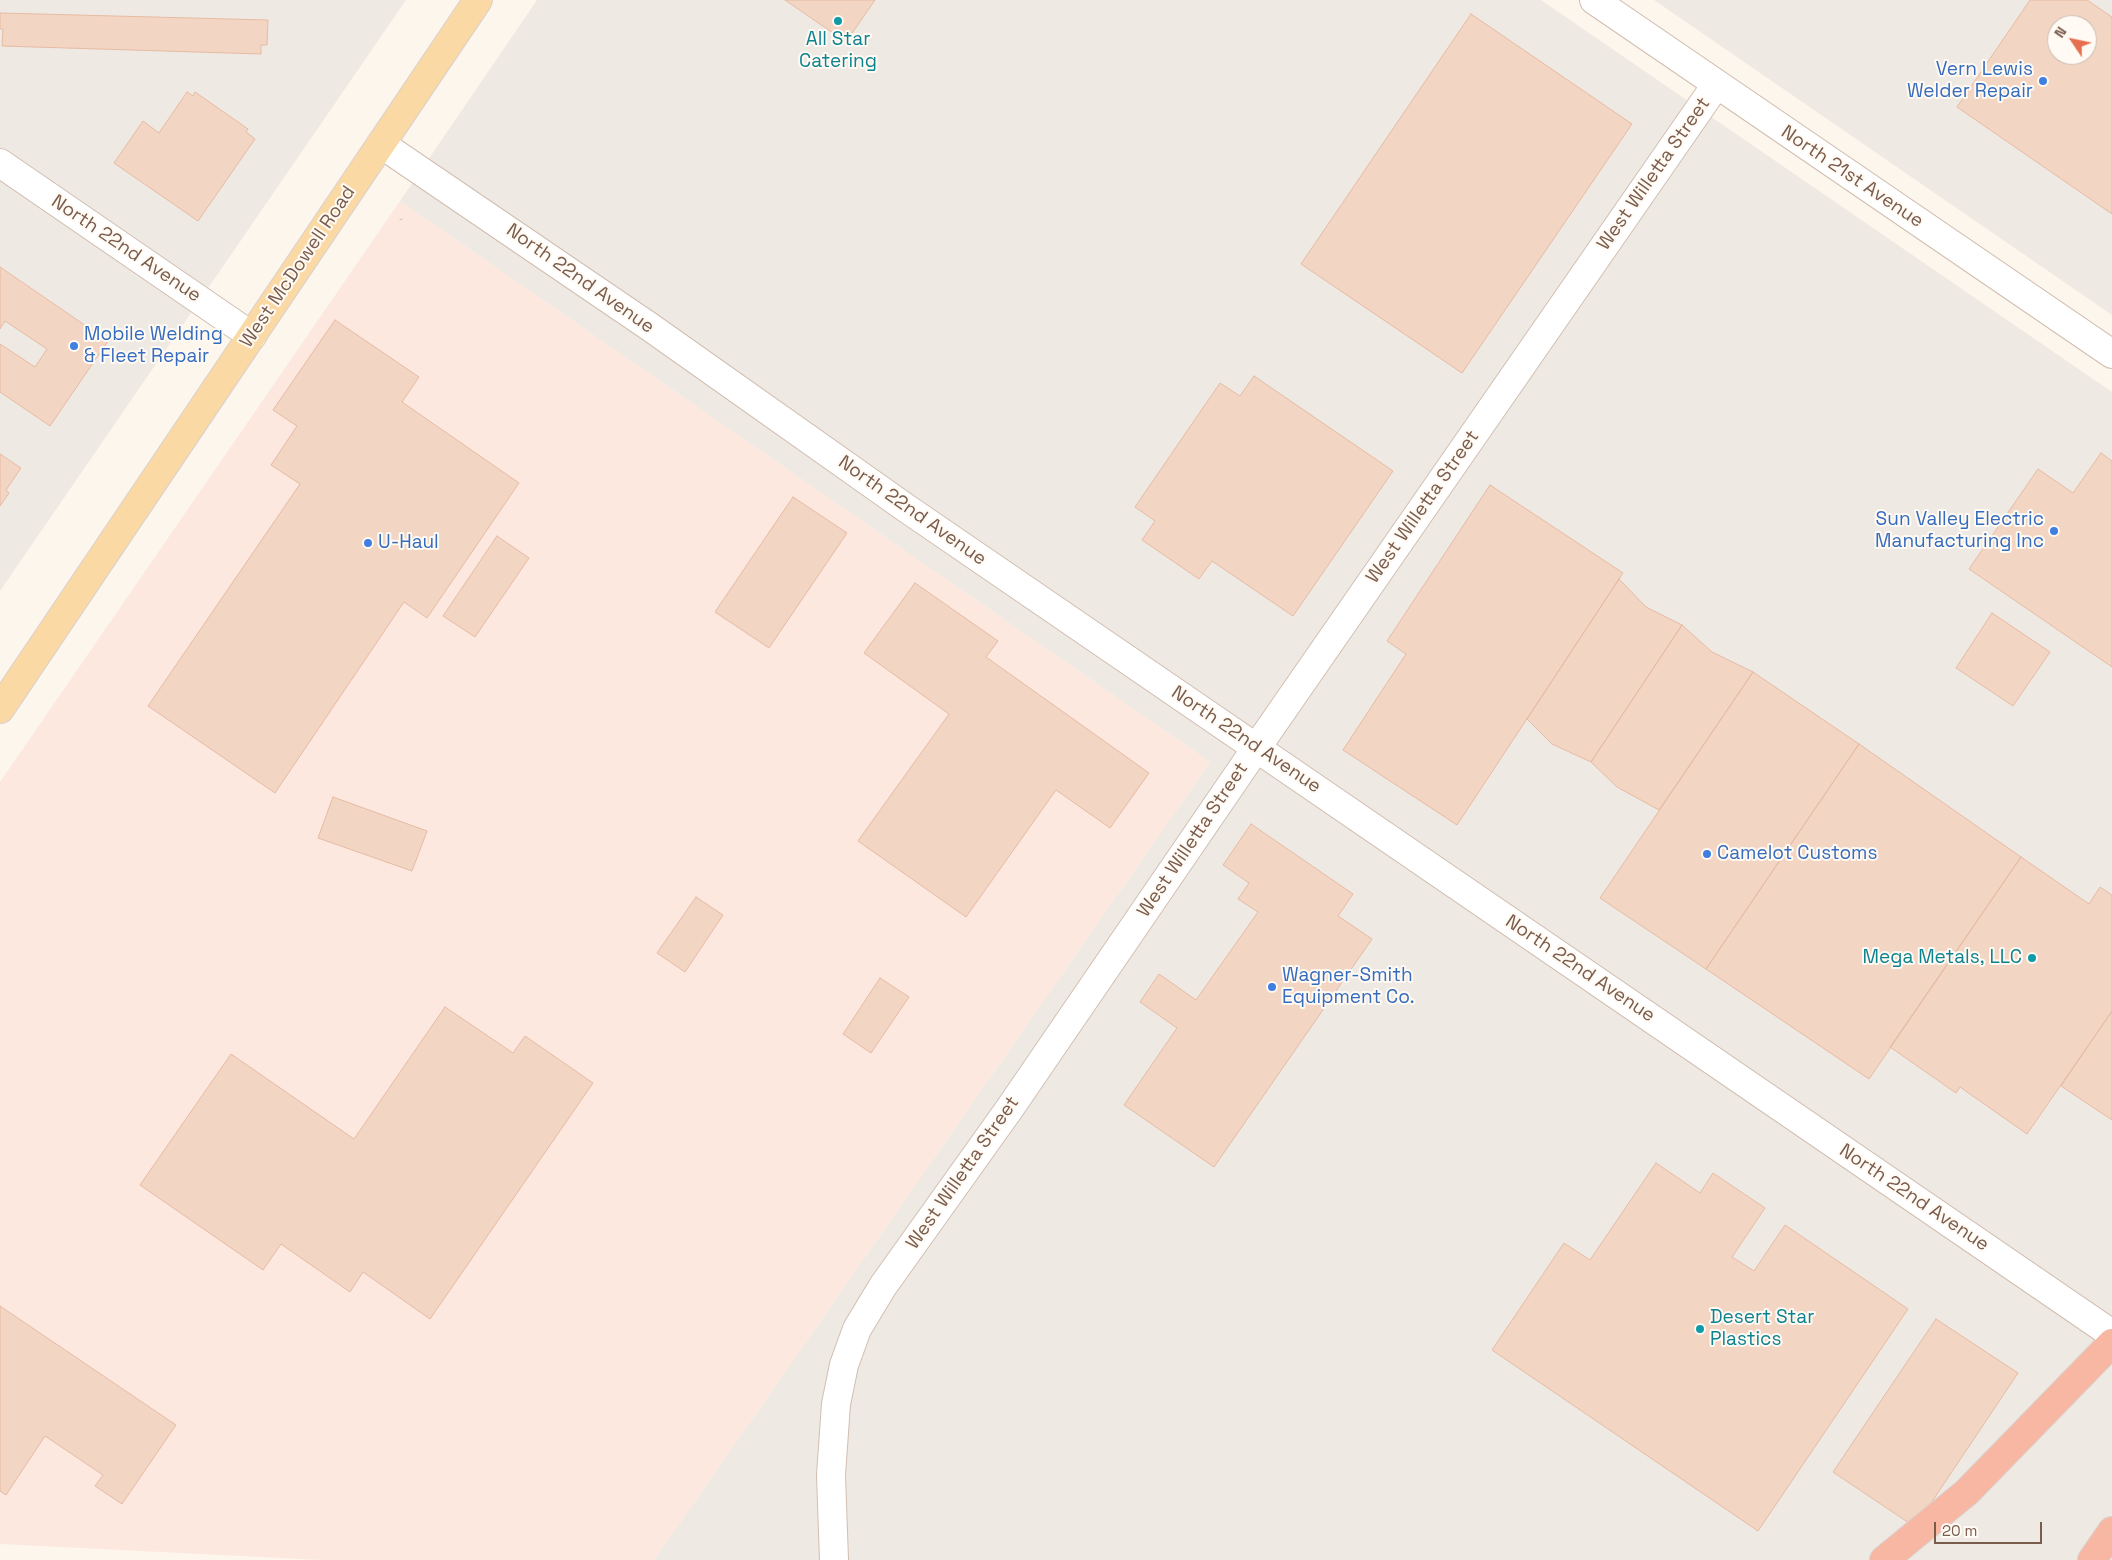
<!DOCTYPE html>
<html>
<head>
<meta charset="utf-8">
<style>
  body { margin:0 }
  #map { position:relative; width:2112px; height:1560px; overflow:hidden; background:#fdf6ec; font-family:"Space Grotesk",sans-serif }
  canvas { display:block }
  .north { position:absolute; left:2047px; top:15px; width:50px; height:50px; box-sizing:border-box; background:#fffaf3; border:1px solid #cabbb1; border-radius:50%; rotate:304deg; font-size:14px; font-weight:700; line-height:20px; text-align:center; color:#7a5c4d }
  .north::after { content:''; display:block; margin:auto; width:18px; height:22px; background:#e76f51; clip-path:polygon(50% 0,100% 100%,50% 72%,0 100%) }
  .scale { position:absolute; left:1934px; top:1522px; width:108px; height:22px; box-sizing:border-box; border:2px solid #7a5c4d; border-top:0; padding-left:6px; font-size:15px; line-height:18px; white-space:nowrap; color:#7a5c4d; -webkit-text-stroke:4px #fffaf3; paint-order:stroke }
</style>
</head>
<body>
<div id="map">
<canvas width="2112" height="1560"></canvas>
<div class="north">N</div>
<div class="scale">20 m</div>
</div>
<script>
const c = document.querySelector('canvas').getContext('2d');
c.lineJoin = 'round';
function fillPath(path, color) {
  c.fillStyle = color;
  c.fill(path, 'evenodd');
}
function poly(rows) {
  const path = new Path2D();
  for (const r of rows) {
    path.moveTo(r[0], r[1]);
    for (let i = 2; i < r.length; i += 2) path.lineTo(r[i], r[i + 1]);
  }
  return path;
}
function stroke(path, color, width, dash) {
  c.strokeStyle = color;
  c.lineWidth = width;
  c.lineCap = dash ? 'butt' : 'round';
  c.setLineDash(dash || []);
  c.stroke(path);
}
function drawText(font, color, halo, rows, align = 'center') {
  c.font = font + ' "Space Grotesk",sans-serif';
  c.lineWidth = 4;
  c.setLineDash([]);
  c.textBaseline = 'middle';
  c.strokeStyle = halo;
  c.fillStyle = color;
  for (const [text, x, y, turn = 0] of rows) {
    c.save();
    c.translate(x, y);
    c.rotate((+turn || 0) * Math.PI / 180);
    c.textAlign = isNaN(turn) ? turn : align;
    if (halo) c.strokeText(text, 0, 0);
    c.fillText(text, 0, 0);
    c.restore();
  }
}
fillPath(poly([
  [400,201,1210,762,654,1560,321,1560,0,1544,0,782]
]), '#fde8e0');
fillPath(poly([
  [0,0,406,0,0,591],
  [537,0,1541,0,2112,392,2112,1560,654,1560,1210,762,400,201],
  [1654,0,2112,0,2112,315],
  [2057,25,2087,25,2087,55,2057,55]
]), '#efe9e4');
const building = poly([
  [785,0,875,0,846,42,785,0],
  [2030,0,2087,0,2112,17,2112,214,1957,107,2030,0],
  [2057,25,2087,25,2087,55,2057,55,2057,25],
  [0,13,268,20,267,45,261,45,261,54,2,46,3,29,0,29,0,13],
  [1471,14,1632,124,1462,373,1301,264,1471,14],
  [187,92,193,96,195,92,248,129,246,132,255,139,198,221,114,163,143,121,159,133,187,92],
  [0,267,108,341,50,426,0,392,0,344,35,367,47,349,5,321,0,329,0,267],
  [335,320,419,377,402,402,519,483,427,618,404,602,275,793,148,706,300,484,271,465,297,426,273,410,335,320],
  [1254,376,1393,471,1293,616,1212,561,1199,579,1142,540,1155,521,1135,507,1220,383,1240,396,1254,376],
  [2101,453,2112,461,2112,667,1969,569,2038,469,2073,493,2101,453],
  [0,454,21,468,6,490,9,493,0,506,0,454],
  [1490,485,1623,573,1457,825,1343,750,1406,654,1387,641,1490,485],
  [793,497,847,533,769,648,715,612,793,497],
  [497,536,529,558,475,637,443,616,497,536],
  [1619,579,1646,607,1682,625,1591,762,1552,744,1527,719,1619,579],
  [915,583,998,641,986,657,1149,773,1110,828,1056,790,966,917,858,841,949,714,864,653,915,583],
  [1992,613,2050,652,2013,706,1956,668,1992,613],
  [1682,625,1712,652,1753,672,1659,810,1617,787,1591,762,1682,625],
  [1753,672,1859,744,1706,969,1600,898,1753,672],
  [1859,744,2021,857,1869,1079,1706,969,1859,744],
  [333,797,427,831,412,871,318,838,333,797],
  [1251,824,1353,894,1338,916,1372,939,1214,1167,1124,1105,1177,1028,1140,1002,1159,974,1196,1000,1258,912,1238,899,1249,883,1223,865,1251,824],
  [2021,857,2089,904,2100,887,2112,895,2112,1011,2027,1134,1960,1087,1956,1093,1890,1047,2021,857],
  [696,897,723,915,685,972,657,953,696,897],
  [880,978,909,997,871,1053,843,1034,880,978],
  [445,1007,513,1053,525,1036,593,1083,430,1319,363,1272,350,1292,281,1244,263,1270,140,1185,231,1054,354,1139,445,1007],
  [2112,1011,2112,1120,2061,1086,2112,1011],
  [1656,1163,1700,1193,1713,1173,1765,1208,1732,1257,1754,1271,1785,1225,1908,1309,1758,1531,1492,1350,1564,1243,1590,1260,1656,1163],
  [0,1306,176,1425,122,1504,95,1486,103,1475,45,1436,6,1495,0,1491,0,1306],
  [1936,1319,2018,1373,1915,1527,1833,1472,1936,1319]
]);
fillPath(building, '#f3d5c3');
stroke(building, '#e6bba3', 1);
const street = poly([
  [1594,0,2112,354],
  [381,144,650,327,906,508,2112,1334],
  [0,163,252,336],
  [834,1560,831,1475,836,1404,844,1365,857,1329,883,1286,1010,1108,1257,747,1716,85]
]);
const primary = poly([
  [0,709,478,0]
]);
const highway = poly([
  [1884,1560,1967,1492,2112,1343],
  [2092,1560,2112,1531]
]);
stroke(street, '#d1beb0', 30);
stroke(primary, '#dad1cd', 30);
stroke(highway, '#dad1cd', 30);
stroke(poly([
  [401,219,402,223]
]), '#d9b8a5', 3, [1, 4]);
stroke(street, '#fff', 28);
stroke(primary, '#fbd9a5', 28);
stroke(highway, '#f7b7a3', 28);
for (const [x, y, r, color] of [
  [838,21,5,"#0f9aa8"],
  [2043,81,5,"#3f7fe0"],
  [74,346,5,"#3f7fe0"],
  [2054,531,5,"#3f7fe0"],
  [368,543,5,"#3f7fe0"],
  [1707,854,5,"#3f7fe0"],
  [2032,958,5,"#0f9aa8"],
  [1272,987,5,"#3f7fe0"],
  [1700,1329,5,"#0f9aa8"]
]) {
  const dot = new Path2D();
  dot.arc(x, y, r, 0, 2 * Math.PI);
  c.fillStyle = color;
  c.fill(dot);
  stroke(dot, '#fffaf3', 2);
}
drawText('19px', '#0d838f', '#fffaf3', [
  ["All Star",838,40],
  ["Catering",838,62],
  ["Mega Metals, LLC",2022,958,"right"],
  ["Desert Star",1710,1318,"left"],
  ["Plastics",1710,1340,"left"]
]);
drawText('19px', '#366cbe', '#fffaf3', [
  ["Vern Lewis",2033,70,"right"],
  ["Welder Repair",2033,92,"right"],
  ["Mobile Welding",84,335],
  ["& Fleet Repair",84,357],
  ["Sun Valley Electric",2044,520,"right"],
  ["Manufacturing Inc",2044,542,"right"],
  ["U-Haul",378,543],
  ["Camelot Customs",1717,854],
  ["Wagner-Smith",1282,976],
  ["Equipment Co.",1282,998]
], 'left');
drawText('19px', '#7a5c4d', '#fffaf3', [
  ["West Willetta Street",1654,174,-55],
  ["North 21st Avenue",1852,177,34],
  ["North 22nd Avenue",126,249,34],
  ["West McDowell Road",298,267,-56],
  ["North 22nd Avenue",580,279,35],
  ["West Willetta Street",1423,507,-55],
  ["North 22nd Avenue",912,511,35],
  ["North 22nd Avenue",1246,740,34],
  ["West Willetta Street",1193,840,-56],
  ["North 22nd Avenue",1580,969,34],
  ["West Willetta Street",963,1173,-55],
  ["North 22nd Avenue",1914,1198,34]
]);
</script>
</body>
</html>
